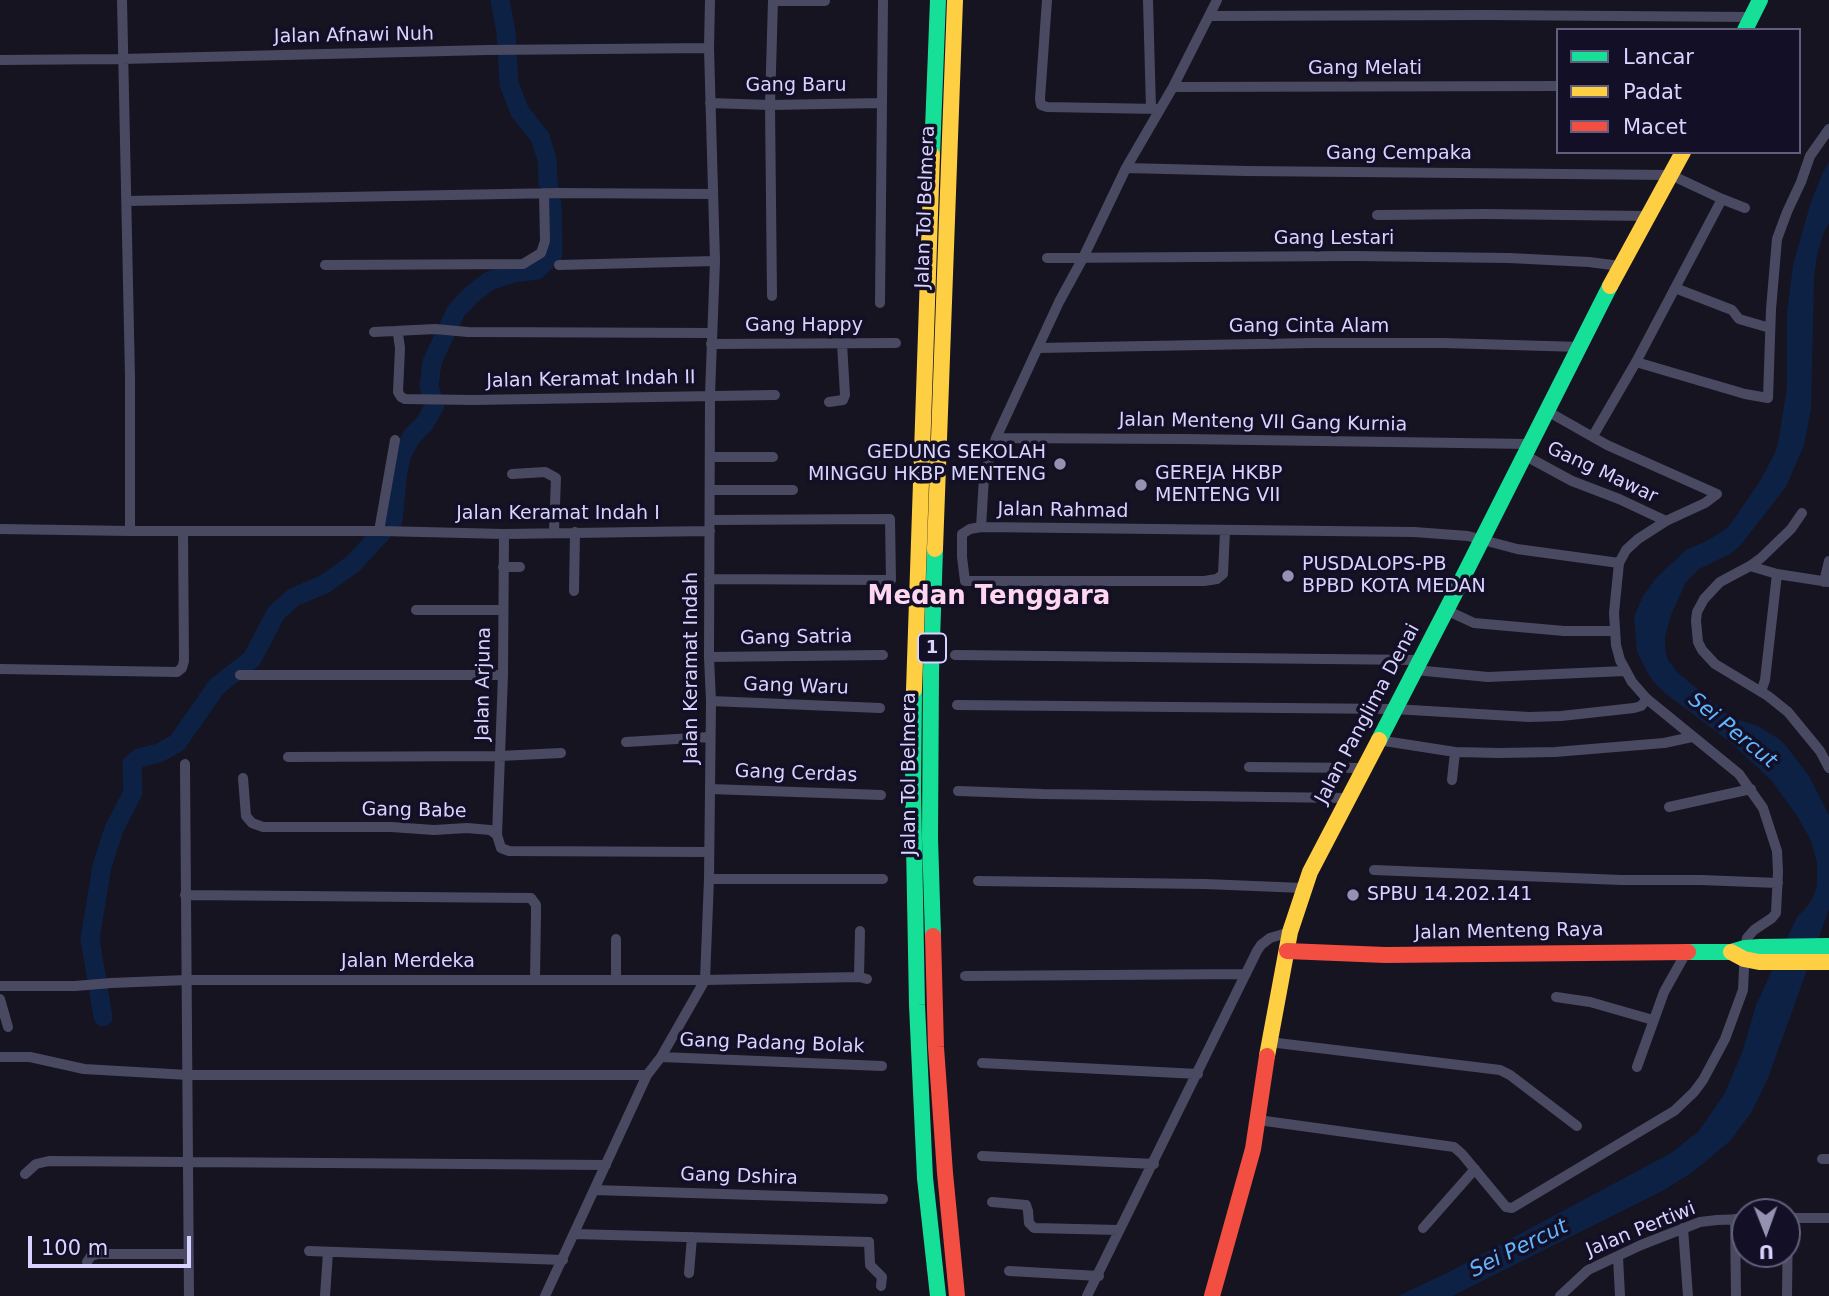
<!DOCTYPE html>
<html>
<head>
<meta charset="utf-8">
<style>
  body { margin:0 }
  #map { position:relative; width:1829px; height:1296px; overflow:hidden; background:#161421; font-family:"DejaVu Sans",sans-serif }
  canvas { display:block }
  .legend { position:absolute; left:1556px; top:28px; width:245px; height:126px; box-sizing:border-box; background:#130f26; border:2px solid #625e7d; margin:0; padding:9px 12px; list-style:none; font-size:21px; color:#d9d4ff }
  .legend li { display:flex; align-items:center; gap:14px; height:35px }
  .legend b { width:35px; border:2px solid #625e7d }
  .north { position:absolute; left:1731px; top:1198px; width:70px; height:70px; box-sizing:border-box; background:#130f26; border:2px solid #625e7d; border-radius:50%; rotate:179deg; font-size:19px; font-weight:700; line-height:28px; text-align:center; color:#d9d4ff }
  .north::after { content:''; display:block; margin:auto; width:24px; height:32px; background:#9591b1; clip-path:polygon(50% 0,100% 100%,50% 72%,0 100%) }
  .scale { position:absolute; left:28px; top:1236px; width:163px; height:32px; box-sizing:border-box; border:4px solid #d9d4ff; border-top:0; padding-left:9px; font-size:21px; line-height:24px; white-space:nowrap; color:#d9d4ff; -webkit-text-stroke:5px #130f26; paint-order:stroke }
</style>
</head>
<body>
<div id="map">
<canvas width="1829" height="1296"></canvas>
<ul class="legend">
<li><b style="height:9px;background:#16e098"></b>Lancar</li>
<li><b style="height:9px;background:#ffcf43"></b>Padat</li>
<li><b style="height:9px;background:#f24e42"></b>Macet</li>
</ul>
<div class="north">U</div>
<div class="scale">100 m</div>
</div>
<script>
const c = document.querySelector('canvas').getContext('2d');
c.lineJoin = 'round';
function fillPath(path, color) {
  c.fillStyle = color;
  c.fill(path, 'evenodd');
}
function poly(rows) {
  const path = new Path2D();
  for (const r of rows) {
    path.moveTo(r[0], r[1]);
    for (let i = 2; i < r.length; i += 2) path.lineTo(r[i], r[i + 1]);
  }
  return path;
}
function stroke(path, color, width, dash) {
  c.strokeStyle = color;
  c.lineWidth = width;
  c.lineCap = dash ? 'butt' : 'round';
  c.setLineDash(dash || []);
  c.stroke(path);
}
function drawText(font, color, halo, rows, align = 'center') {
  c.font = font + ' "DejaVu Sans",sans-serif';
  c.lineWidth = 7;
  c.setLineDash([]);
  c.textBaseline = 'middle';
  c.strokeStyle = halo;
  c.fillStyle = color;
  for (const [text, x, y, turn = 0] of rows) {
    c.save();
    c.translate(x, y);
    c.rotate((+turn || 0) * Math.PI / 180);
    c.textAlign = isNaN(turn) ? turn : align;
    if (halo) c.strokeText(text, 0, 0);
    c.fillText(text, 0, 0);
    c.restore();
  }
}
fillPath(poly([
  [1829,162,1829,223,1824,232,1817,255,1814,278,1811,409,1804,445,1786,487,1739,547,1730,554,1699,569,1686,582,1671,615,1665,637,1665,649,1668,660,1677,672,1726,713,1736,719,1758,726,1779,739,1787,747,1809,776,1829,815,1829,909,1768,1078,1751,1113,1730,1141,1693,1172,1664,1190,1452,1296,1398,1296,1447,1273,1671,1153,1699,1131,1725,1093,1743,1050,1756,1005,1797,917,1807,907,1813,897,1817,886,1817,863,1811,841,1798,817,1771,780,1752,762,1730,742,1665,693,1653,681,1647,672,1637,651,1634,617,1643,596,1657,577,1686,550,1707,541,1727,528,1734,519,1760,481,1774,455,1778,444,1787,387,1787,313,1793,265,1810,205,1822,174]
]), '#0d2144');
stroke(poly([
  [103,1017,90,939,102,866,114,829,133,792,132,764,139,758,159,753,177,743,217,686,252,659,276,613,294,597,325,584,354,563,393,520,398,471,402,454,412,436,425,423,435,405,429,387,432,362,456,311,471,295,489,281,513,273,537,270,553,254,552,205,548,182,547,159,540,137,520,112,509,84,506,32,500,0]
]), '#0d2144', 19);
stroke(poly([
  [122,0,130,377,130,531],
  [1047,0,1040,99,1041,105,1047,107,1159,109],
  [1148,0,1151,109],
  [773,1,825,1],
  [1209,16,1486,15,1752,17],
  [0,60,122,59,487,50,709,48],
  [1173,87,1558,86],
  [710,103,770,105,881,103],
  [1126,168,1246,171,1671,175,1722,199,1745,208],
  [127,201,559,193,713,194],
  [1377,215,1485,214,1647,216],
  [1047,258,1354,256,1509,258,1589,262,1620,266],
  [325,265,523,264,541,253,545,241,544,193],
  [559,265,715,261],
  [1675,288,1732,310,1739,319,1770,328],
  [772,296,770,105,773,0],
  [880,303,883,0],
  [395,331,435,329,468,332,712,333],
  [374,332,395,331,398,334,400,348,398,392,401,397,405,399,473,400,775,395],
  [711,344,896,343],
  [1038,348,1313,343,1444,343,1580,347],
  [1636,362,1745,394,1768,398,1771,309,1777,239,1787,212,1801,182,1810,156,1829,129],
  [829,402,843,400,845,395,842,343],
  [1593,436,1636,362,1722,199],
  [996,438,1184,439,1529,444],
  [1524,455,1572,481,1619,499,1666,521],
  [710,457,773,457],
  [512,474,545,472,556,478,554,532],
  [710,490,793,490],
  [1802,513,1791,529,1761,558,1750,566,1777,574,1829,582],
  [710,520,890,519,891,580],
  [981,527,984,477,996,438,1059,302,1083,258,1126,168,1173,87,1217,0],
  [0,529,130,531,382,531,504,534,710,531],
  [379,531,395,440],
  [1225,531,1223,574,1217,579,1204,581,965,581,962,557,962,534,970,529,981,527,1414,532,1468,536,1517,549,1619,563],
  [1750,566,1720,582,1704,599,1697,612,1696,621,1698,642,1702,650,1715,664,1768,696,1788,712,1820,751,1829,768],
  [503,567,520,567],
  [709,579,885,580],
  [1824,582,1829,561],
  [574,591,575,532],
  [416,610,503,610],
  [1446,610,1474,623,1564,631,1615,631],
  [955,655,1420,660],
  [709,657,883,655],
  [0,669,177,672,182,668,184,661,183,531],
  [1415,670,1488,677,1625,671],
  [240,675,503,675],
  [1761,692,1765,680,1777,574],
  [711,701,880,708],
  [957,705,1394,709,1529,717,1561,716,1634,708,1641,706,1647,699],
  [1378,740,1455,752,1500,753,1555,752,1664,743,1692,737],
  [626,742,710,737],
  [288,757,500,756,561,753],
  [185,764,189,1296],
  [1249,767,1364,768],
  [243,778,246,816,252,823,263,827,391,827,434,830,467,828,490,830,497,835,501,848,509,851,709,852],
  [1452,780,1455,752],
  [710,789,881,795],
  [958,791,1042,794,1347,798],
  [1669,807,1751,789],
  [497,835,503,675,504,534],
  [1374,870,1621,880,1701,880,1778,883],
  [709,879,883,879],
  [978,881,1205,884,1303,888],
  [185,895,531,898,536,905,536,914,535,979],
  [965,976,1246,974],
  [859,977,860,931],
  [616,980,616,939],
  [0,986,75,986,111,983,187,980,705,980,859,977,867,979],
  [1556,997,1590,1002,1653,1020],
  [0,999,8,1027],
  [1269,1042,1500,1070,1510,1075,1577,1126],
  [0,1057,30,1057,84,1069,188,1075,647,1075],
  [661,1057,882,1066],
  [982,1063,1198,1074],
  [1637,1067,1664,992,1687,951],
  [1258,1120,1454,1147,1462,1154,1506,1207,1512,1208,1674,1111,1694,1092,1703,1080,1725,1039,1743,990,1745,948,1747,938,1754,930,1772,918,1776,913,1778,872,1777,851,1763,808,1739,774,1647,699,1632,682,1620,660,1616,645,1614,613,1619,563,1626,550,1638,539,1666,521,1705,503,1717,494,1607,445,1547,411],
  [982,1156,1154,1164],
  [1822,1159,1829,1159],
  [25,1174,36,1164,49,1161,606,1165],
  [594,1190,883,1199],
  [992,1202,1026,1205,1028,1211,1029,1223,1034,1228,1119,1230],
  [1787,1218,1829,1218],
  [1735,1219,1736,1296],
  [1423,1228,1475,1169],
  [1683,1228,1688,1296],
  [574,1234,869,1242,870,1265,882,1277,881,1286],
  [309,1251,563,1260],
  [1618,1257,1620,1296],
  [87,1262,91,1256,98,1254,188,1254],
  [1009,1271,1099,1276],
  [689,1273,692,1237],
  [325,1296,328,1252],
  [545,1296,647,1075,661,1057,705,980,709,879,711,701,709,657,710,395,715,261,709,48,710,0],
  [1087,1296,1257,951,1261,945,1270,938,1290,932],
  [1560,1296,1588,1270,1641,1245,1700,1222,1717,1220,1745,1219],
  [1787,1296,1788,1218]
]), '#4a4962', 10);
stroke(poly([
  [1745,30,1760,0],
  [932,155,938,0],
  [914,690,913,790,917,1005,925,1178,938,1296],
  [1379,740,1454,595,1610,286],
  [933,936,930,838,931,671,935,549],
  [1688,952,1731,952,1745,948,1760,947,1829,946]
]), '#16e098', 16);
stroke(poly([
  [1610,286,1683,152],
  [935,549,955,0],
  [914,690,932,155],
  [1731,952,1744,959,1759,962,1829,962],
  [1267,1056,1290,932,1310,872,1379,740]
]), '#ffcf43', 16);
stroke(poly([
  [933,936,936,1047,945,1173,957,1296],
  [1287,951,1385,955,1688,952],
  [1212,1296,1253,1149,1267,1056]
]), '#f24e42', 16);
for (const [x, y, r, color] of [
  [1060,464,7,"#9591b1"],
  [1141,485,7,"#9591b1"],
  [1288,576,7,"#9591b1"],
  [1353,895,7,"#9591b1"]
]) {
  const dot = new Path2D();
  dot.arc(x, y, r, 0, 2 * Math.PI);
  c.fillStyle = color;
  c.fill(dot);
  stroke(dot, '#130f26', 2.5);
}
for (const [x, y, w] of [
  [932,648,28]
]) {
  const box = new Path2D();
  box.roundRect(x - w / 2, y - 14.5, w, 29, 5);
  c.fillStyle = '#130f26';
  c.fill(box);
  stroke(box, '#d9d4ff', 2);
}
drawText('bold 18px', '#d9d4ff', null, [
  ["1",932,648]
]);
drawText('19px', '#d9d4ff', '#130f26', [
  ["Jalan Afnawi Nuh",354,36,-1],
  ["Gang Melati",1365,69],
  ["Gang Baru",796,86],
  ["Gang Cempaka",1399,154],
  ["Jalan Tol Belmera",926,207,-88],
  ["Gang Lestari",1334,239],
  ["Gang Happy",804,326],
  ["Gang Cinta Alam",1309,327],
  ["Jalan Keramat Indah II",591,380,-1],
  ["Jalan Menteng VII Gang Kurnia",1263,423,1],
  ["Gang Mawar",1602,473,25],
  ["Jalan Rahmad",1063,511,1],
  ["Jalan Keramat Indah I",558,514],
  ["Gang Satria",796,638,-1],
  ["Jalan Keramat Indah",692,668,-90],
  ["Jalan Arjuna",484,684,-89],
  ["Gang Waru",796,687,2],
  ["Jalan Panglima Denai",1368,714,-62],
  ["Gang Cerdas",796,774,2],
  ["Jalan Tol Belmera",910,774,-90],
  ["Gang Babe",414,811,1],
  ["Jalan Menteng Raya",1509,932,-1],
  ["Jalan Merdeka",408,962],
  ["Gang Padang Bolak",772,1044,2],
  ["Gang Dshira",739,1177,2],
  ["Jalan Pertiwi",1641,1230,-22]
]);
drawText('19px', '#d9d4ff', '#130f26', [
  ["GEDUNG SEKOLAH",1046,453,"right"],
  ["MINGGU HKBP MENTENG",1046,475,"right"],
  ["GEREJA HKBP",1155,474],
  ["MENTENG VII",1155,496],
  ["PUSDALOPS-PB",1302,565],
  ["BPBD KOTA MEDAN",1302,587],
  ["SPBU 14.202.141",1367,895]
], 'left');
drawText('italic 21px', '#62b6ff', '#130f26', [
  ["Sei Percut",1732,731,39],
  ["Sei Percut",1519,1249,-26]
]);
drawText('bold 26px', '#ffd6f0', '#130f26', [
  ["Medan Tenggara",989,597]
]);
</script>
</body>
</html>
